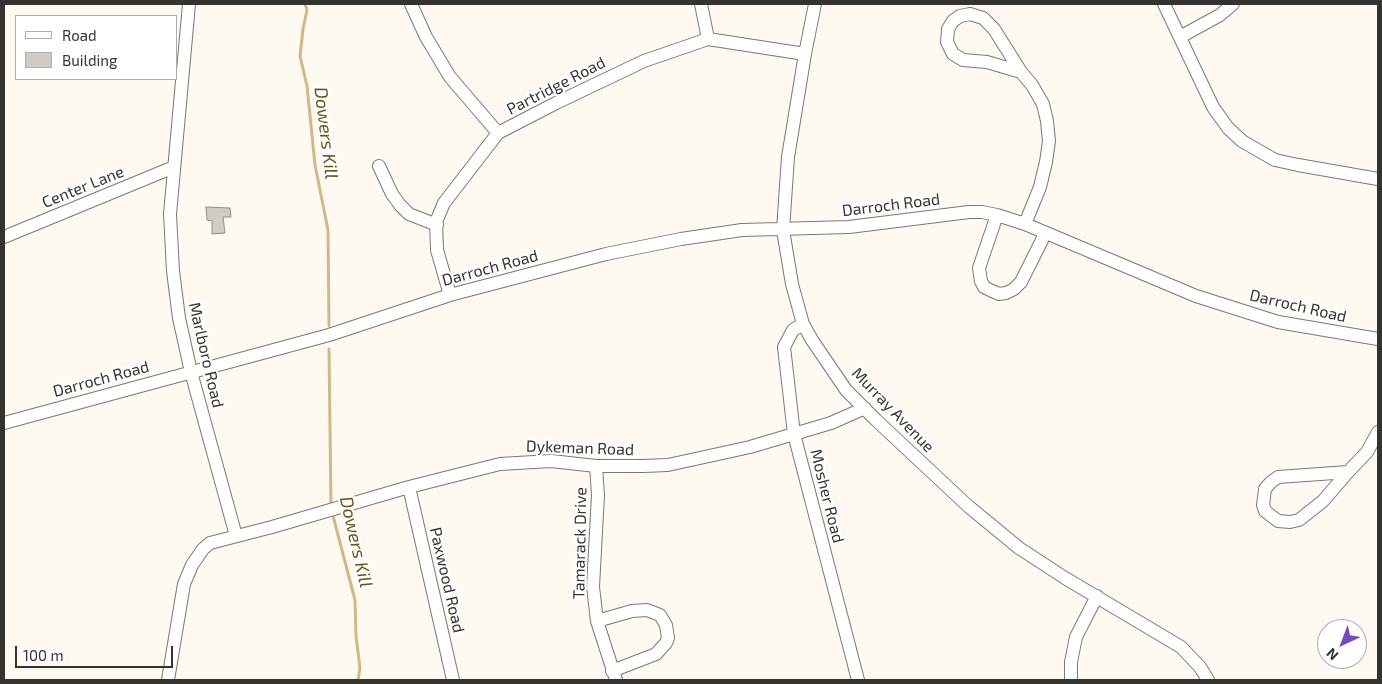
<!DOCTYPE html>
<html>
<head>
<meta charset="utf-8">
<style>
  body { margin:0 }
  #map { position:relative; width:1382px; height:684px; overflow:hidden; background:#fffaf1; font-family:"Exo 2",sans-serif }
  canvas { display:block }
  .frame { position:absolute; inset:0; border:5px solid #353330; pointer-events:none }
  .legend { position:absolute; left:15px; top:15px; width:162px; height:65px; box-sizing:border-box; background:#fff; border:1px solid #aeadac; margin:0; padding:6px 9px; list-style:none; font-size:15px; color:#353330 }
  .legend li { display:flex; align-items:center; gap:10px; height:25px }
  .legend b { width:25px; border:1px solid #aeadac }
  .north { position:absolute; left:1317px; top:619px; width:50px; height:50px; box-sizing:border-box; background:#fff; border:1px solid #aeadac; border-radius:50%; rotate:223deg; font-size:14px; font-weight:700; line-height:20px; text-align:center; color:#353330 }
  .north::after { content:''; display:block; margin:auto; width:18px; height:22px; background:#724bc3; clip-path:polygon(50% 0,100% 100%,50% 72%,0 100%) }
  .scale { position:absolute; left:15px; top:646px; width:158px; height:22px; box-sizing:border-box; border:2px solid #353330; border-top:0; padding-left:6px; font-size:15px; line-height:18px; white-space:nowrap; color:#353330; -webkit-text-stroke:4px #fff; paint-order:stroke }
</style>
</head>
<body>
<div id="map">
<canvas width="1382" height="684"></canvas>
<div class="frame"></div>
<ul class="legend">
<li><b style="height:6px;background:#fff"></b>Road</li>
<li><b style="height:14px;background:#d1ccc3"></b>Building</li>
</ul>
<div class="north">N</div>
<div class="scale">100 m</div>
</div>
<script>
const c = document.querySelector('canvas').getContext('2d');
c.lineJoin = 'round';
function poly(rows) {
  const path = new Path2D();
  for (const r of rows) {
    path.moveTo(r[0], r[1]);
    for (let i = 2; i < r.length; i += 2) path.lineTo(r[i], r[i + 1]);
  }
  return path;
}
function stroke(path, color, width, dash) {
  c.strokeStyle = color;
  c.lineWidth = width;
  c.lineCap = dash ? 'butt' : 'round';
  c.setLineDash(dash || []);
  c.stroke(path);
}
function fillPath(path, color) {
  c.fillStyle = color;
  c.fill(path, 'evenodd');
}
function drawText(font, color, halo, rows, align = 'center') {
  c.font = font + ' "Exo 2",sans-serif';
  c.lineWidth = 4.5;
  c.setLineDash([]);
  c.textBaseline = 'middle';
  c.strokeStyle = halo;
  c.fillStyle = color;
  for (const [text, x, y, turn = 0] of rows) {
    c.save();
    c.translate(x, y);
    c.rotate((+turn || 0) * Math.PI / 180);
    c.textAlign = isNaN(turn) ? turn : align;
    if (halo) c.strokeText(text, 0, 0);
    c.fillText(text, 0, 0);
    c.restore();
  }
}
stroke(poly([
  [305,4,307,10,303,29,300,56,307,86,315,165,328,230,329,326],
  [329,349,331,506],
  [332,512,355,600,356,636,360,668,358,680]
]), '#d1b886', 3);
const building = poly([
  [206,207,230,208,231,217,223,217,225,233,212,234,212,221,207,220,206,207]
]);
fillPath(building, '#d1ccc3');
stroke(building, '#938e86', 1);
const minor = poly([
  [189,4,170,214,173,271,179,318,191,372,236,536],
  [411,4,426,37,450,77,498,133],
  [701,4,708,39],
  [815,4,805,54,788,157,783,230,792,284,803,324,812,340,846,390,876,420,968,506,1019,548,1065,578,1181,647,1200,667,1208,680],
  [1164,4,1213,107,1228,128,1242,141,1275,160,1298,165,1378,179],
  [970,14,983,18,994,29,1021,72,987,62,963,60,953,54,947,42,948,29,953,21,960,16,970,14],
  [1180,37,1220,15,1233,4],
  [1021,72,1032,85,1043,104,1047,121,1049,141,1046,162,1040,187,1025,224],
  [379,166,392,194,400,205,409,214,437,225],
  [997,215,979,268,981,281,984,287,992,291,999,294,1006,293,1014,289,1021,282,1045,234],
  [4,237,174,167],
  [450,295,437,250,436,222,444,203,498,133,556,103,644,61,708,39,805,54],
  [803,324,793,330,784,347,794,434,858,680],
  [4,423,329,335,450,295,606,254,681,239,742,230,849,227,969,212,982,212,997,215,1025,224,1196,296,1278,322,1378,339],
  [596,466,598,495,593,587,597,621,616,680],
  [1348,472,1323,501,1299,520,1290,522,1278,521,1265,511,1263,505,1265,489,1270,483,1278,477,1348,472],
  [1348,472,1367,452,1378,432],
  [409,487,453,680],
  [597,621,632,611,647,610,660,615,666,625,668,638,666,643,656,654,612,671],
  [168,680,184,584,192,565,203,549,210,543,272,527,409,487,500,464,551,461,596,466,643,466,668,465,750,447,831,423,865,408],
  [1071,680,1071,662,1076,637,1097,596]
]);
stroke(minor, '#7c7870', 14);
stroke(minor, '#fff', 12);
drawText('16px', '#353330', '#fff', [
  ["Partridge Road",556,86,-27],
  ["Center Lane",83,187,-22],
  ["Darroch Road",891,205,-7],
  ["Darroch Road",490,268,-15],
  ["Darroch Road",1298,306,13],
  ["Marlboro Road",206,355,77],
  ["Darroch Road",101,379,-15],
  ["Murray Avenue",893,410,46],
  ["Dykeman Road",580,448,2],
  ["Mosher Road",827,496,76],
  ["Tamarack Drive",580,543,-89],
  ["Paxwood Road",447,580,77]
]);
drawText('italic 18px', '#6b5217', '#fff', [
  ["Dowers Kill",326,133,83],
  ["Dowers Kill",356,542,77]
]);
</script>
</body>
</html>
